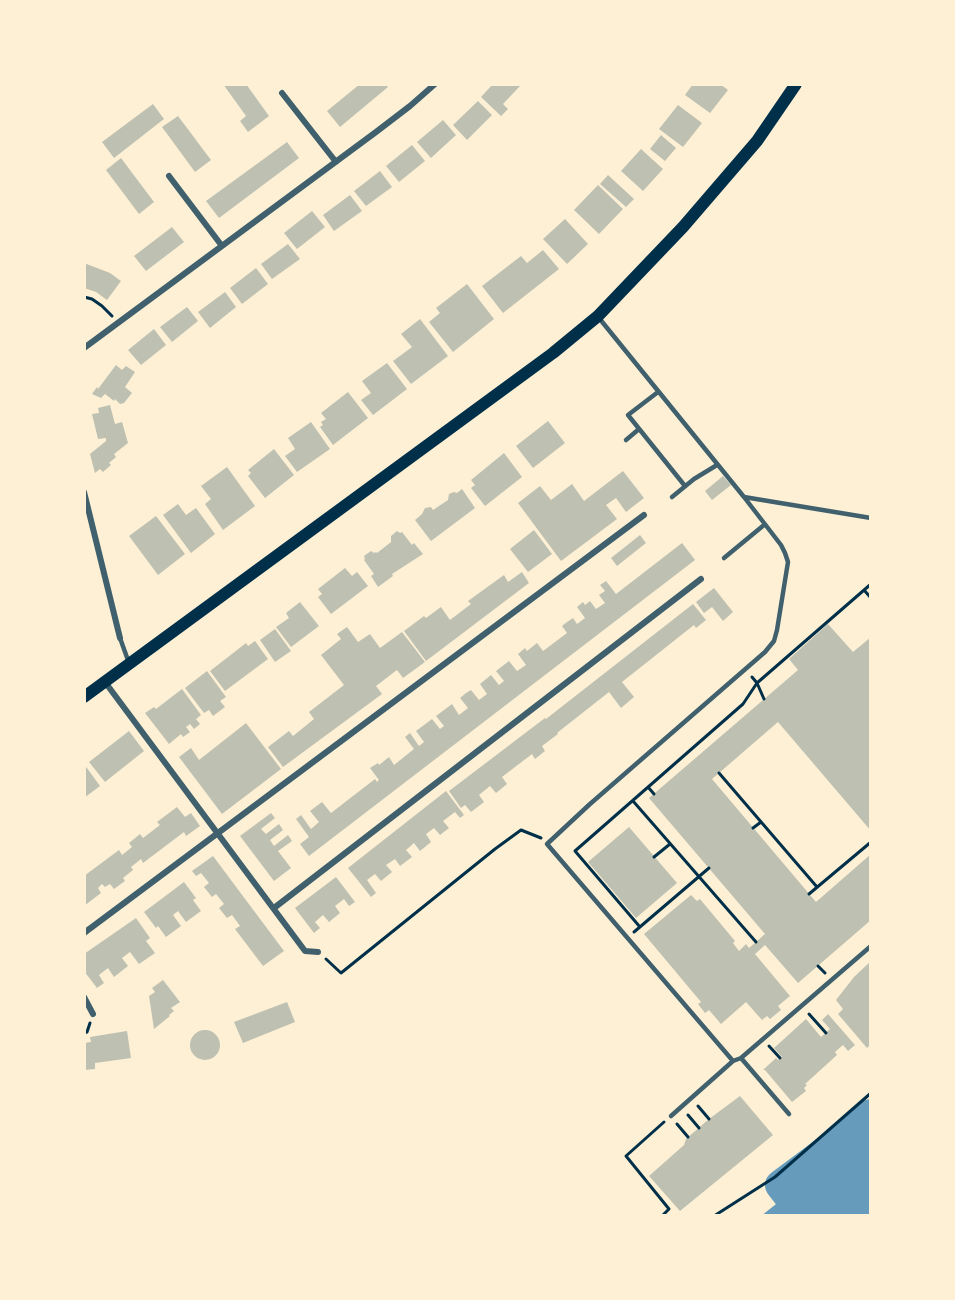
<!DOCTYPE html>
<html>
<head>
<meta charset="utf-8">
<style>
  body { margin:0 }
  #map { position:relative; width:955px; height:1300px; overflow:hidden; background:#fdf0d5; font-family:Georgia,serif }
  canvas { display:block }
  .frame { position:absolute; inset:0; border:86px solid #fdf0d5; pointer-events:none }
</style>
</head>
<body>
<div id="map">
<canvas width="955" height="1300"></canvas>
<div class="frame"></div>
</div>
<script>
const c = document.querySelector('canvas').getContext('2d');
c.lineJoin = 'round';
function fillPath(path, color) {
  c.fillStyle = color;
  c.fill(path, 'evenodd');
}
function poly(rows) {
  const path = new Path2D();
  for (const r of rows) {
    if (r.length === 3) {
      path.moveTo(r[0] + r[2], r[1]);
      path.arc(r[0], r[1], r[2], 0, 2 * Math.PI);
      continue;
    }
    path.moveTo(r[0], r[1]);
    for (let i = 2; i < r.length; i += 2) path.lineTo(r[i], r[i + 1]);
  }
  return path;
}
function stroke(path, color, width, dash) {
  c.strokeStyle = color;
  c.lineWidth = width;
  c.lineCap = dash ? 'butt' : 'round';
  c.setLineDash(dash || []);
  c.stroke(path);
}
fillPath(poly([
  [871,1114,871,1216,761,1216,785,1197,785,1191,780,1185,839,1141]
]), '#669bbc');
stroke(poly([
  [804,1216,780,1185,839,1141,871,1114]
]), '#669bbc', 30);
fillPath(poly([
  [223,84,246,84,269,116,248,132,240,121,246,116],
  [360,84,385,84,388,87,340,127,327,111],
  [493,84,518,84,520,86,503,104,508,109,501,116,481,97],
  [693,84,720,84,728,90,710,113,685,95],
  [478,101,492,115,467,140,453,125],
  [153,104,164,119,114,158,102,142],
  [678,105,702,123,683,147,659,129],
  [178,116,211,160,195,172,162,127],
  [443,120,456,135,431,158,417,142],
  [661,135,676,148,665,161,650,149],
  [287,142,299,158,219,218,206,201],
  [412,145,425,161,399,182,386,166],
  [641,149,663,169,643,191,621,171],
  [121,158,154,202,139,214,106,170],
  [380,171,392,187,366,206,354,191],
  [608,175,634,199,626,207,600,184],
  [598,185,623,209,599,234,574,210],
  [350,195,362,211,334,231,323,215],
  [312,211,325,227,297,249,284,233],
  [565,219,588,244,567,264,543,239],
  [172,227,184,242,146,271,134,256],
  [288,244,300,259,272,279,261,264],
  [543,250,559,269,503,313,482,286,521,256,527,263],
  [84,263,110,273,121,281,107,300,96,292,84,288],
  [256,268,268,284,242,304,230,288],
  [467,284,494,319,453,352,429,322,440,313,436,308],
  [225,292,236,307,210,328,198,312],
  [187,307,198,321,172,342,160,327],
  [420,319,448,356,411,384,393,361,412,347,401,334],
  [154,329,166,345,141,365,128,350],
  [387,363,407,389,373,415,361,400,371,393,362,381],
  [116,365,122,370,126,366,135,372,125,387,132,393,124,403,120,404,115,399,114,401,105,394,101,398,92,394,97,387,98,389],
  [348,392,368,418,333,445,320,427,323,425,321,422,326,419,321,413],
  [110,405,115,424,122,422,128,443,114,454,116,457,109,463,111,465,103,472,100,469,95,473,90,454,106,441,106,438,98,439,92,414,99,413,98,408],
  [548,421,565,443,533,468,516,446],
  [311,422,330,449,297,472,285,456,295,449,288,438],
  [274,449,294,475,265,498,248,476,251,473,248,470],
  [504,453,522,477,485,506,471,488,475,485,471,480],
  [227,467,255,506,223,530,205,504,211,499,201,486],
  [623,471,644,498,626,512,616,498,606,505,617,519,561,561,518,503,540,486,551,500,572,484,584,501],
  [723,476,731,485,712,500,705,491],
  [462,489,475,508,431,541,415,520,422,514,425,508,431,507,433,510,448,500,449,494,454,492,457,493],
  [178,504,186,515,196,508,215,534,191,553,163,515],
  [156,516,185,554,158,575,129,536],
  [534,530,552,554,528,572,510,549],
  [397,531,400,533,402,532,412,545,414,543,423,554,392,574,393,576,378,587,371,576,374,574,364,560,365,559,364,556,371,551,374,553,376,552,377,553,391,542,391,536],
  [640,535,646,543,617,566,611,558],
  [682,543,695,560,309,856,300,844,309,837,296,819,301,815,311,829,319,822,310,811,322,802,331,813,375,779,377,782,379,780,370,768,378,763,379,765,389,757,394,765,414,749,405,737,410,733,419,746,424,742,416,731,432,719,440,729,444,726,436,716,452,704,459,715,468,708,460,698,466,693,471,690,479,700,487,694,480,684,491,675,499,685,504,681,496,671,509,661,517,671,526,665,518,654,525,648,527,651,537,643,543,651,567,633,562,626,567,622,573,618,577,624,585,618,577,607,583,602,585,605,590,601,596,609,605,603,599,595,605,591,600,585,606,581,616,594],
  [345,568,352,576,357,572,368,586,331,614,318,597,322,594,318,589],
  [522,572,529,583,426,661,404,631,424,616,426,618,441,607,450,620,471,604,468,601,504,575,508,582],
  [714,588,733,612,723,621,712,607,704,613,696,602],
  [300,602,319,626,291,647,276,627,289,618,286,613],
  [693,604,706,620,696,628,694,625,622,682,634,697,621,708,609,692,557,733,558,734,542,746,545,751,535,759,532,754,502,777,507,784,501,789,496,793,490,786,479,795,484,802,471,812,465,805,461,808,449,791,545,718,546,719],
  [828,624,853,652,871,637,871,831,778,722,712,779,816,902,871,854,871,920,798,983,765,945,755,954,790,996,778,1006,781,1010,770,1019,767,1016,762,1020,746,1002,721,1024,709,1010,705,1013,701,1008,698,1004,701,1002,644,934,691,895,697,901,700,899,735,941,733,943,739,951,746,944,749,948,765,934,649,798,798,670,789,659],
  [347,627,358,642,370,634,380,648,402,632,425,662,403,678,397,670,376,686,382,694,283,767,268,747,289,731,293,736,314,719,309,712,344,685,321,655,341,639,337,634],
  [275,629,291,651,275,662,260,640],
  [255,641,268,659,225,691,210,671,246,643,248,646],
  [207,671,226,697,220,701,225,707,213,716,209,710,204,713,185,688],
  [182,689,201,715,196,719,200,724,194,729,190,724,186,727,190,732,183,737,181,734,169,744,145,713,154,707,156,709],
  [246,723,281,769,222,814,179,757,191,748,199,760],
  [129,731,144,751,105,782,89,762],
  [84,764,100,786,84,798],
  [446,791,464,815,460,818,455,812,443,821,449,828,440,835,434,828,426,834,431,842,420,851,414,843,406,850,412,857,400,866,395,859,386,865,392,872,381,881,375,874,367,880,376,893,371,897,348,868],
  [177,807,185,817,191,813,200,826,186,836,184,832,143,863,141,859,131,867,133,870,123,878,125,881,114,889,110,884,105,887,102,884,98,888,101,893,84,906,84,876,119,850,122,855,132,847,129,843,140,834,143,838,160,825,157,822],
  [271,813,275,818,261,829,266,834,279,824,283,830,270,840,274,846,288,835,292,841,278,851,291,868,274,881,240,836],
  [629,827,677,883,636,918,588,862],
  [213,856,284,951,263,966,235,929,240,926,232,915,227,918,219,908,224,904,216,894,212,897,204,887,209,883,201,873,196,876,192,871],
  [336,877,355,902,349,906,344,899,335,906,340,913,329,922,323,915,315,922,320,928,314,933,295,908],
  [184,882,196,898,193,900,201,911,186,922,178,911,173,915,181,926,166,937,158,926,156,928,144,912],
  [136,918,150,938,146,941,155,953,139,964,130,952,122,958,128,966,114,977,108,968,99,975,104,983,97,988,84,971,84,954],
  [871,961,871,1044,867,1048,838,1014,843,1009,836,1000,854,977],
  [163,980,180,1002,171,1008,174,1011,169,1015,170,1016,154,1029,149,996,155,992,152,988],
  [287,1002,295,1022,243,1043,234,1022],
  [828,1014,855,1045,848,1051,843,1045,835,1052,837,1055,805,1084,807,1085,804,1088,806,1091,792,1102,765,1070,763,1070,776,1058,778,1060,782,1057,774,1048,806,1019,821,1037,830,1029,822,1020],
  [205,1045,15],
  [127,1031,131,1058,95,1063,95,1069,84,1070,84,1043,91,1042,90,1037],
  [740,1096,773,1135,680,1211,649,1176,684,1145,686,1139,709,1119]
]), '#bec0b2');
stroke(poly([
  [84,297,92,299,102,306,112,316],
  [864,590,871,598],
  [752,677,757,683,764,699],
  [719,773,817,887],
  [648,787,654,794],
  [633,801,756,942],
  [753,828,761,822],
  [654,857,670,844],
  [809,894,871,842],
  [640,927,575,851,743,704,757,683,871,584],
  [634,932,709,868],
  [326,959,341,973,495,849,521,830,541,838],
  [818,966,825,973],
  [809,1014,826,1033],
  [84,1033,87,1032,90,1023],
  [769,1046,780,1058],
  [698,1106,709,1119],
  [688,1115,699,1128],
  [677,1124,688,1137],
  [662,1216,669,1209,626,1156,664,1122],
  [714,1216,775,1177,871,1093]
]), '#003049', 3);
stroke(poly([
  [599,318,744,497,781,545,785,553,788,562,777,630,774,641,765,652,590,804,547,844,733,1061],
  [658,392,628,415,685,486],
  [626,440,639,429],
  [672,497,694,479,717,465],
  [744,497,871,518],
  [724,558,764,525],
  [120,638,129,663],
  [741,1058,871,946],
  [671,1116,733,1061,741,1058,789,1114]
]), '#3f606c', 4.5);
stroke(poly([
  [282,93,336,162],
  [169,176,222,246],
  [84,348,376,132,410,106,435,84],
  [84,492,120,638],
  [105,682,305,951,318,952],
  [274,908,701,579],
  [84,933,644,515],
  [84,997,93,1014]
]), '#3f606c', 6);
stroke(poly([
  [84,697,553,353,598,316,683,227,757,141,796,84]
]), '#003049', 12);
</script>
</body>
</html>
